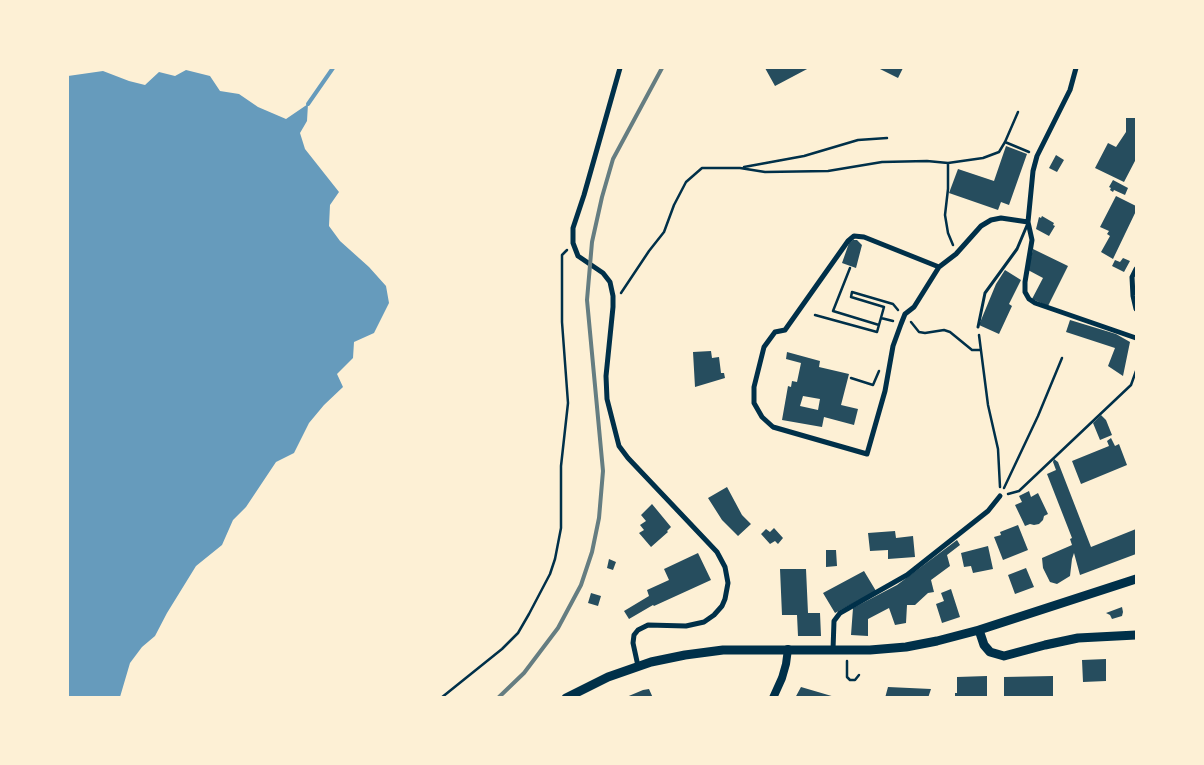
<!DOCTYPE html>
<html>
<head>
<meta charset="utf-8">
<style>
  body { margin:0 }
  #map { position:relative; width:1204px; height:765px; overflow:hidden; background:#fdf0d5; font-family:Barlow,sans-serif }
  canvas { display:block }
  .frame { position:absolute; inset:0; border:69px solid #fdf0d5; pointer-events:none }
</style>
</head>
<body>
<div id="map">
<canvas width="1204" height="765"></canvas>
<div class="frame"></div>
</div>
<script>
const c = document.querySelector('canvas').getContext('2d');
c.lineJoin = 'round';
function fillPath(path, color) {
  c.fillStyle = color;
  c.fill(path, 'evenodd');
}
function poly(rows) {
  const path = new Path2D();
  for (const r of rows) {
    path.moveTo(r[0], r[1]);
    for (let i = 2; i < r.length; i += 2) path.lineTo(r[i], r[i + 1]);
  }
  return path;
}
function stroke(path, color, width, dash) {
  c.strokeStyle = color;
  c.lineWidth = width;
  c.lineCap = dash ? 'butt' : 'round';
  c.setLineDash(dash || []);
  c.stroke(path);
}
fillPath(poly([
  [186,70,210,76,220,91,239,94,258,107,286,119,308,104,307,121,300,133,305,149,339,192,330,205,329,226,340,241,369,267,386,286,389,303,374,333,354,342,353,358,337,374,343,387,324,405,309,423,294,453,276,462,246,507,233,520,222,545,196,566,167,613,155,636,142,647,130,663,120,697,68,697,68,76,103,71,129,81,145,85,159,72,175,76]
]), '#669bbc');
stroke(poly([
  [308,104,333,68]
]), '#669bbc', 4);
fillPath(poly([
  [765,68,809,68,775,86],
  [878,68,903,68,898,78],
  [1126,118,1136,118,1136,159,1124,182,1095,168,1108,143,1116,147,1126,132],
  [1006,146,1027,154,1009,205,1001,202,998,210,949,193,958,169,994,181],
  [1056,155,1064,160,1057,172,1049,168],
  [1113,180,1128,188,1125,195,1114,190,1113,192,1110,190,1111,188,1109,187],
  [1116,196,1136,206,1136,211,1113,259,1101,252,1110,236,1107,234,1109,231,1100,227],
  [1042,216,1054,223,1053,225,1055,226,1049,236,1036,229,1039,217,1041,218],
  [853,240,857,240,862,245,856,268,842,263,849,243],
  [1033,249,1068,266,1048,306,1032,299,1043,278,1028,270],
  [1123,258,1130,261,1124,272,1112,266,1115,260,1120,262],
  [1005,270,1021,280,1009,304,1012,306,999,334,979,325,996,284],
  [1070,320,1116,334,1130,342,1123,376,1108,366,1115,348,1066,332],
  [711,351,712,358,719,357,721,373,724,373,725,378,695,387,693,352],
  [787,352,820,361,819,367,849,374,841,405,858,409,854,425,824,417,822,427,782,420,788,386,791,387,792,381,797,382,801,363,786,359],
  [803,396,820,399,818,410,800,406],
  [1101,415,1106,420,1112,435,1100,440,1093,423],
  [1111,438,1115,446,1119,444,1127,465,1081,484,1072,461,1109,446,1107,441],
  [1054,459,1058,462,1091,547,1136,529,1136,554,1080,575,1074,553,1072,559,1070,576,1057,584,1050,582,1043,568,1042,558,1072,545,1070,539,1072,538,1047,474,1056,470,1053,462],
  [727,487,742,515,751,524,738,536,722,520,708,498],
  [1029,491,1031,497,1038,493,1048,514,1044,516,1043,520,1039,524,1034,525,1030,524,1025,526,1015,505,1022,502,1019,496],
  [652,504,671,527,667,531,668,532,651,547,639,533,644,530,640,525,646,521,641,515],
  [1018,525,1028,550,1003,560,994,537,1001,535,1000,532],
  [774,528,783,538,778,544,775,541,770,544,761,534,766,529,770,532],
  [895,531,896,538,913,536,915,557,888,559,888,550,870,551,868,533],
  [957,540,960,545,947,555,950,566,931,580,934,592,928,593,915,605,907,605,906,623,895,625,889,608,868,619,868,636,851,635,853,608,897,585],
  [988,546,993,569,973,573,971,566,964,567,961,553],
  [826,550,836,550,837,566,826,567],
  [698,553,711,580,654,606,653,605,629,619,624,611,649,596,647,590,669,580,664,569],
  [609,559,616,562,613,570,607,568],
  [1026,568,1034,587,1015,594,1008,575],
  [780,569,806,569,808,613,820,613,821,636,798,636,797,615,782,615],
  [864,571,876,591,835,613,823,593],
  [951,589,960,617,942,623,936,604,944,601,941,593],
  [591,593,601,596,598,606,588,603],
  [1122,607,1123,612,1122,616,1112,619,1110,615,1106,613],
  [1106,659,1106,681,1083,682,1082,660],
  [987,676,987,698,955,698,955,693,957,693,957,677],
  [1053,676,1053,698,1004,698,1004,677],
  [801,687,835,697,835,698,795,698],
  [888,687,931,689,928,698,885,698],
  [649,689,653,698,624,698,643,690]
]), '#264d5e');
stroke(poly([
  [1005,142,1029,152],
  [948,163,948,189,945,215,948,233,953,245],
  [744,167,804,156,858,140,887,138],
  [850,268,833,311,879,325],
  [621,293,649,251,664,232,674,205,686,182,702,168,740,168,765,172,828,171,882,162,927,161,948,163,983,158,999,152,1005,142,1018,112],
  [815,315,877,332,884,307,851,297,852,292,893,304,898,310],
  [881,318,893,321],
  [911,322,919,332,925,333,944,330,950,332,972,350,981,350],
  [979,335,988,405,998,449,1000,487],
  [851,378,873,385,879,371],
  [1004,488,1038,416,1062,358],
  [1008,494,1019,491,1131,385,1136,371],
  [847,661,847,677,850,680,855,680,859,675],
  [441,698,502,649,518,633,529,614,550,574,555,559,561,528,561,466,568,403,562,322,562,255,567,250]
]), '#003049', 2.5);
stroke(poly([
  [978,327,985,293,1017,249,1028,223]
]), '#003049', 3);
stroke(poly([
  [620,68,584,195,573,228,573,243,578,256,603,273,610,282,613,296,613,307,606,376,607,399,619,446,628,458,717,552,725,567,728,583,725,599,722,606,714,615,704,622,686,626,648,625,638,630,634,635,633,643,638,666],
  [1076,68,1070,90,1037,156,1033,171,1028,222,1032,240,1025,282,1025,292,1029,299,1035,303,1136,338],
  [939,267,914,307,905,314,901,324,893,346,885,391,867,454,773,427,762,417,754,403,754,387,764,347,775,332,785,330,848,241,854,236,864,237,939,267,956,254,981,226,991,220,1001,218,1028,222],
  [1136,269,1132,277,1133,296,1136,309],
  [833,650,834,621,840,613,907,575,988,511,1000,496]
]), '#003049', 5);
stroke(poly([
  [773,698,782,678,786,664,788,649]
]), '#003049', 8);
stroke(poly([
  [979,630,984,645,990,652,1004,656,1045,645,1078,638,1136,635],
  [566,698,608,677,651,662,685,655,723,650,870,650,906,647,937,641,979,630,1136,579]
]), '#003049', 9);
stroke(poly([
  [498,698,524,673,558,628,581,585,592,552,599,518,603,471,587,300,592,242,602,197,613,159,662,68]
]), '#657d81', 4);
</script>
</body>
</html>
